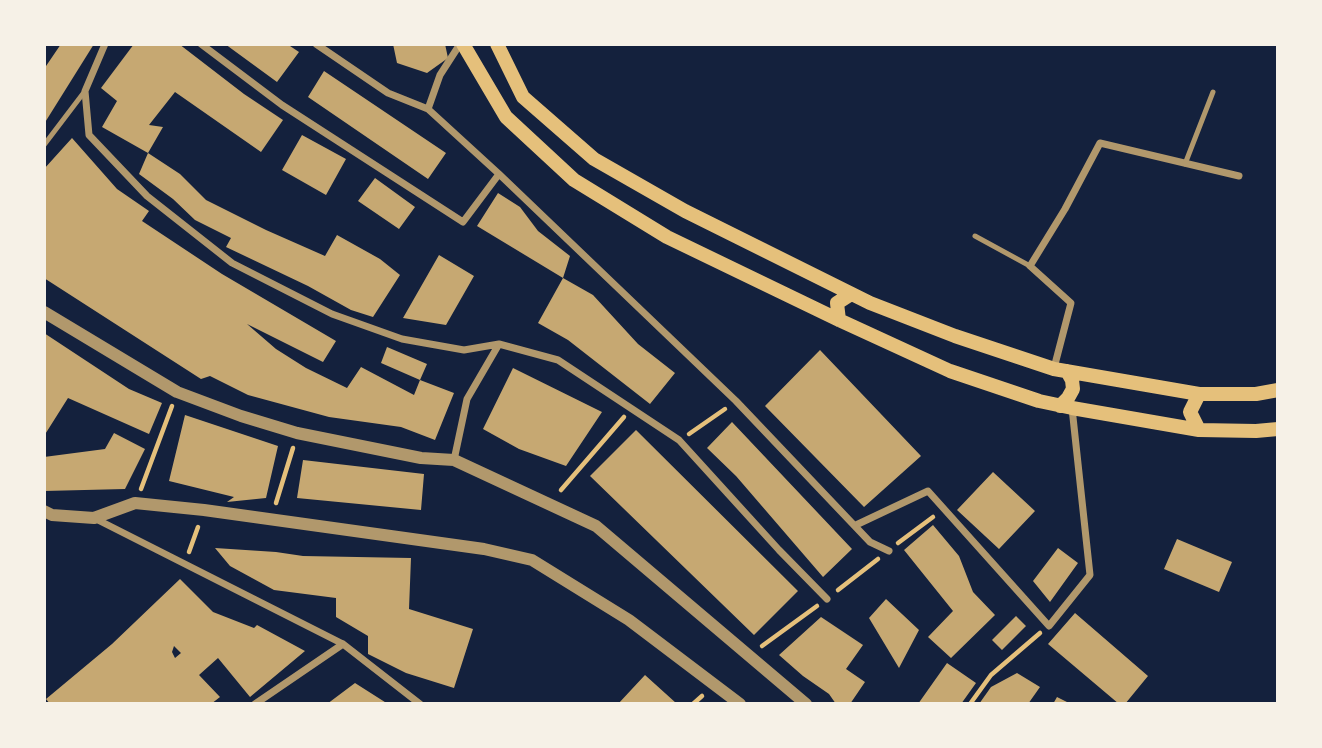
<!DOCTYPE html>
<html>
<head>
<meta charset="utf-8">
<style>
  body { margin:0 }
  #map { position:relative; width:1322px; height:748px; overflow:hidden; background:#14213d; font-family:"Sofia Sans Condensed",sans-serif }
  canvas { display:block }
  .frame { position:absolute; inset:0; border:46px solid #f6f1e7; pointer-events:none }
</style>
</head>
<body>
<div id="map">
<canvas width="1322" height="748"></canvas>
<div class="frame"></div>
</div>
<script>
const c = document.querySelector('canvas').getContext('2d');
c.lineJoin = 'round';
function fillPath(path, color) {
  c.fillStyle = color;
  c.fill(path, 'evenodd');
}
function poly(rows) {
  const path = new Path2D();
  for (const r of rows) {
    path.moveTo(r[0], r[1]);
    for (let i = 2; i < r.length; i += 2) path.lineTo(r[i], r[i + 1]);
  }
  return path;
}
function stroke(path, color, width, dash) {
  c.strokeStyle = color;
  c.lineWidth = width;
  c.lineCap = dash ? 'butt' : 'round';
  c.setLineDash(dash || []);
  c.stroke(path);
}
fillPath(poly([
  [61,44,94,44,44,124,44,69],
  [134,44,179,44,244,94,283,120,261,152,175,92,149,125,163,127,148,153,180,174,206,200,266,230,325,256,337,235,380,259,400,275,373,317,351,310,308,286,226,247,231,238,195,220,173,199,139,174,148,153,102,127,117,101,101,88],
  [225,44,287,44,299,52,277,82],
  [393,44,445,44,448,58,427,73,397,63],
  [324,71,446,153,428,179,308,97],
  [302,135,346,159,326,195,282,170],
  [72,138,117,189,149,211,142,221,222,274,336,341,323,362,247,324,276,349,306,368,347,388,361,367,414,395,420,380,381,363,387,347,427,364,420,380,454,393,435,440,401,427,329,417,248,395,210,376,201,379,44,278,44,169],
  [375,178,415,207,399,229,358,201],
  [498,193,520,207,538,231,570,256,563,278,593,295,638,344,675,373,650,404,568,340,538,323,563,278,477,226],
  [439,255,474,276,446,325,403,318],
  [44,333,129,389,162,403,149,434,68,398,44,436],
  [820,350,921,456,864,507,765,406],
  [513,368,602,412,566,466,519,449,483,429],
  [185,415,278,446,266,498,227,502,234,497,169,481],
  [732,422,852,549,823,577,736,476,707,448],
  [636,430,798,591,754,635,590,476],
  [114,433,145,449,125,489,44,491,44,457,105,449],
  [303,460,424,474,421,510,297,498],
  [993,472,1035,511,999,549,957,510],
  [933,525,959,556,973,592,995,615,951,658,928,637,953,611,904,550],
  [1177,539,1232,562,1219,592,1164,569],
  [215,548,276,552,303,556,411,558,409,609,473,629,454,688,406,673,368,654,368,636,336,617,336,598,274,590,230,566],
  [1058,548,1078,563,1050,602,1033,581],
  [180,579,213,612,254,628,257,625,305,651,250,697,218,658,199,675,220,697,211,704,50,704,46,699,112,644],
  [174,646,181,653,175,658,172,652],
  [886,599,919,630,899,668,869,618],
  [1075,613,1148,676,1125,704,1119,704,1048,644],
  [1016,616,1026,626,1002,650,992,640],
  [821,617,863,645,846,669,865,682,850,704,836,704,829,694,803,676,779,655],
  [947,663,976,683,961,704,918,704],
  [1017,673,1040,687,1028,704,979,704,991,687],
  [645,675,676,703,618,704],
  [355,683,388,704,327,704],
  [1057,697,1071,704,1053,704]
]), '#c6a872');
stroke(poly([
  [689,434,725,409],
  [141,489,172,406],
  [561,490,624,417],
  [276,503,293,448],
  [898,543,933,517],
  [189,552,198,527],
  [838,590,878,559],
  [762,646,817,606],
  [693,704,702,696],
  [970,704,991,675,1040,633]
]), '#e5c07b', 4.5);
stroke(poly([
  [44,145,85,91],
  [1185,164,1213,92],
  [975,236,1030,266]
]), '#b1986c', 5);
stroke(poly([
  [105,44,85,91,89,135,147,196,232,263,332,314,402,339,464,350,499,344,467,399,454,460],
  [201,44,282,105,463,222,499,174],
  [316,44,388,93,428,109,440,75,460,44],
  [428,109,499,174,736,401,870,542,889,551],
  [499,344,558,360,679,440,779,550,827,599],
  [1054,368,1071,303,1030,266,1065,209,1100,143,1239,176],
  [94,518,343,644,420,704],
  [856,525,928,491,1049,626,1090,575,1072,408],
  [255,704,343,644]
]), '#b1986c', 7);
stroke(poly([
  [44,312,177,392,241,416,297,433,421,458,454,460,596,526,806,704],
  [44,511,52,515,94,518,135,503,204,510,484,549,532,560,629,620,740,704]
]), '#b1986c', 12);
stroke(poly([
  [463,44,506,117,574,180,667,237,839,320,950,371,1039,401,1072,408,1199,430,1256,431,1278,429],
  [497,44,523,97,594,159,685,211,870,303,955,336,1054,369,1199,394,1256,394,1278,390],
  [839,320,837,303,851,294],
  [1060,406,1068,398,1073,389,1072,380,1067,371],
  [1199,430,1190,412,1199,394]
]), '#e5c07b', 14);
</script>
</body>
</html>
